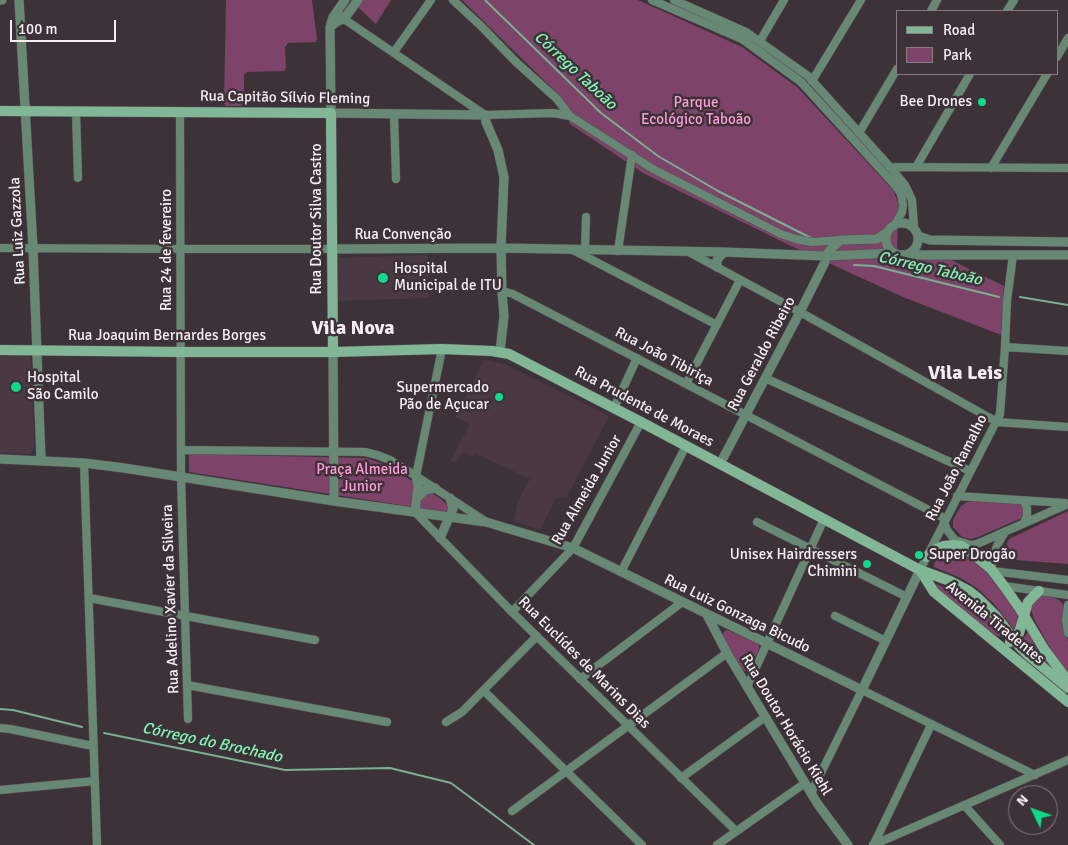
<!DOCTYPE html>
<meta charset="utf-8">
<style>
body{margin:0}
#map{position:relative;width:1068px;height:845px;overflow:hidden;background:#3d3238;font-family:Signika,sans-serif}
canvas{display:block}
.legend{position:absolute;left:896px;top:10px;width:162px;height:65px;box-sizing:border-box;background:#3d3238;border:1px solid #877d82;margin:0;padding:6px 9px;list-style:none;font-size:15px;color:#f5eef2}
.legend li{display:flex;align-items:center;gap:10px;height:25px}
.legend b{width:25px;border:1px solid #877d82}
.north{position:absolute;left:1008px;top:785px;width:50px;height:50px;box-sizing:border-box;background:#3d3238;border:1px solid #877d82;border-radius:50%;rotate:312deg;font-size:14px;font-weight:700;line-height:20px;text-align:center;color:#f5eef2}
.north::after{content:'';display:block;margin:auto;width:18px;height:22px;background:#0fd98a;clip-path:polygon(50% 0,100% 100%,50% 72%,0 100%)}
.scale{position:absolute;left:10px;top:20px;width:106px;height:22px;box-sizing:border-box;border:2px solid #f5eef2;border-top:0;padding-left:6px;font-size:15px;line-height:18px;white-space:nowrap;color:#f5eef2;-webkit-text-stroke:4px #3d3238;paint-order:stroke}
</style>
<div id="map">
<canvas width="1068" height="845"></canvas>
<ul class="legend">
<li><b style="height:6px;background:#81b697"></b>Road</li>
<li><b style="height:14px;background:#7e4369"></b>Park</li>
</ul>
<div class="north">N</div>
<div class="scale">100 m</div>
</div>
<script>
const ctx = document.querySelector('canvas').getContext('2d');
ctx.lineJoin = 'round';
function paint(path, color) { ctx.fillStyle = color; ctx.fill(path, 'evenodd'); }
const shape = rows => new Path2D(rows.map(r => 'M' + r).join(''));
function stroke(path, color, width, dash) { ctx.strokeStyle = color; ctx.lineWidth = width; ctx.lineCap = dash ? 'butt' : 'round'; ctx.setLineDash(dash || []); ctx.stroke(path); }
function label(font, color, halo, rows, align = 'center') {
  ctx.font = font + ' Signika,sans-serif'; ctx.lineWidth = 5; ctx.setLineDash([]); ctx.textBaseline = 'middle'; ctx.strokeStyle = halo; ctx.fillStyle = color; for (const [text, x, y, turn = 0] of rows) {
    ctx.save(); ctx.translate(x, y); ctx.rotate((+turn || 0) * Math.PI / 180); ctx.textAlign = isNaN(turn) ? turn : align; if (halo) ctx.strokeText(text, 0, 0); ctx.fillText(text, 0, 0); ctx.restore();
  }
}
const built = shape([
 [428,255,429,298,338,301,338,258],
 [0,356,29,356,31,357,34,445,33,450,29,454,0,453],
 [484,360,504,364,609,416,567,497,556,498,540,530,514,521,518,501,530,479,475,453,473,457,463,452,456,462,450,461,470,424,455,417]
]);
const green = shape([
 [226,0,312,0,317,39,316,42,288,43,285,47,286,68,284,71,247,72,244,75,244,103,240,106,226,106,224,104],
 [350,0,391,0,376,24],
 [462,0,638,0,742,47,797,87,893,190,898,202,897,260,951,260,1004,286,1001,335,903,297,787,244,643,173,570,124,556,92],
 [189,454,365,458,375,461,388,466,441,499,448,506,448,510,445,512,189,472],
 [971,501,1021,504,1024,509,1023,516,1022,518,978,537,972,539,966,538,961,536,955,529,953,527,953,520,961,506,967,502],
 [1068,511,1068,564,1001,559,1009,539],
 [954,549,962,551,972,557,988,574,1008,600,1017,615,1018,629,1015,631,995,605,978,589,961,578,934,567,935,562,942,554],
 [936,584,958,593,975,604,994,622,1004,637,997,636,991,632,938,590,935,586],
 [1042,596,1047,596,1055,598,1059,600,1063,604,1063,625,1068,641,1068,673,1056,659,1034,619,1031,609,1033,602,1037,598],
 [726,630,730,631,757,644,759,646,759,649,749,671,747,672,743,670,723,637,723,633],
 [1028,632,1041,656,1050,665,1049,667,1047,668,1025,644,1023,639]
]);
const stream = shape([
 [485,0,601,113,658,156,718,191,811,238],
 [854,265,874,266,999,297],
 [1020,297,1068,305],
 [0,709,13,710,82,727],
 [104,733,285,770,390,768,451,783,534,845]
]);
const minor = shape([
 [453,0,481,26,516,62,557,99,570,116],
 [652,0,742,39,801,82,894,184,900,192,902,198,903,205,902,212,896,223],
 [674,0,746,32,808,76,890,167,905,185,912,200,914,227],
 [931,11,937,0],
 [1007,11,1014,0],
 [341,16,344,19,485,115,553,113,570,116,653,169,781,234,796,239,811,242,841,240],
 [760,41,784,0],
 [394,52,431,0],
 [1057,57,1068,38],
 [812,81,861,0],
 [76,111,78,178],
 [180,112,181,477,188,719],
 [394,114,396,179],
 [859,133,897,69],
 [890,167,1068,168],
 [916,167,970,74],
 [991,168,1047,74],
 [0,248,181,249,332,249],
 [573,250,717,325],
 [585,250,586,217],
 [618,251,632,155],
 [687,251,800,312,997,422,1068,427],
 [502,291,513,294,946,519],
 [1005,347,1068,351],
 [765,378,970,471],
 [686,384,740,280],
 [614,408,637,358],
 [181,450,365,452,377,455,390,460,416,476,485,521],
 [84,463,97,845],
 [416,476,442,349],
 [957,496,1065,503],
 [415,512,512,612,736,831],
 [757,522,907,597],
 [944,522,947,530,955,540,971,545,977,544,1068,504],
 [1024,523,1027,516,1027,508,1024,501],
 [991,569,996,548,999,542,1005,532],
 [920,570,1000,414,1005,347,1007,301,1013,255],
 [992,571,1068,580],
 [621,572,686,446],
 [1004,586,1068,595],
 [89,598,315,640],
 [1068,605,1066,620,1068,633],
 [512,612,573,548,641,422],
 [835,616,886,641],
 [580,679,681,603],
 [187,685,387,722],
 [747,687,824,519],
 [484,691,642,845],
 [446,722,462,712,537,636],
 [0,728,10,729,93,746],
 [681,778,765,717],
 [0,790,95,781],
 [811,793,862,690,1035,775],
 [964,805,1000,845],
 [512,811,727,653],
 [874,844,931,725],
 [717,845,805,783],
 [873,845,1068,760]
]);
const tertiary = shape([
 [0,0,2,0],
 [19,0,33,248,41,460],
 [345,0,333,17,330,27,331,113,485,115,486,122,498,150,504,177,501,248,502,291,504,316,500,352],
 [330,27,338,21,344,19,358,0],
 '886 239a16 16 0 1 1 32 0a16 16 0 1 1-32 0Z',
 [918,236,930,240,1068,242],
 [332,249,501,248,724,252,826,256,893,253],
 [907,255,1068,255],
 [717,267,717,260,724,252],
 [333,352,334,501],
 [0,459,84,463,124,468,334,501,486,522,573,548,862,690,920,570],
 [720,464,800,312,825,262,826,256,830,250,841,240,877,239,887,232],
 [417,498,425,490,435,488],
 [415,512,418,486,416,476],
 [440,538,453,509,450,498],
 [707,615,727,653,817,803,848,845]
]);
const secondary = shape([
 [0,111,331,113,333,352],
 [0,350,182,352,333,352,442,349,492,351,509,354,641,422,920,570,950,581,969,591,978,598,996,616,1019,646,1028,655,1068,688],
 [926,557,936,549,944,546,954,545,962,546,973,554,991,569,1004,586,1020,609,1044,649,1068,681],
 [920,570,934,592,1068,702],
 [1010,642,1019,633,1028,602,1039,591]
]);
const markers = [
 [982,102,5,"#0fd98a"],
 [383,278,6,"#0fd98a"],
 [16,387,6,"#0fd98a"],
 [499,397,5,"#0fd98a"],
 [919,555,5,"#0fd98a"],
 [867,564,5,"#0fd98a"]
];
const streetNames = [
 ["Rua Capitão Sílvio Fleming",285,98,1],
 ["Rua Doutor Silva Castro",317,219,-90],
 ["Rua Luiz Gazzola",18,231,-93],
 ["Rua Convenção",403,235],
 ["Rua 24 de fevereiro",167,250,-90],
 ["Rua Joaquim Bernardes Borges",167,336],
 ["Rua Geraldo Ribeiro",762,354,-62],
 ["Rua João Tibiriça",664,357,28],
 ["Rua Prudente de Moraes",644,407,28],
 ["Rua João Ramalho",957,468,-63],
 ["Rua Almeida Junior",587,490,-60],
 ["Rua Adelino Xavier da Silveira",171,599,-92],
 ["Rua Luiz Gonzaga Bicudo",737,614,26],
 ["Avenida Tiradentes",995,623,39],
 ["Rua Euclídes de Marins Dias",584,663,45],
 ["Rua Doutor Horácio Kiehl",786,725,59]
];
const poiNames = [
 ["Bee Drones",972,102],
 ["Hospital",394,269,"left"],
 ["Municipal de ITU",394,286,"left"],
 ["Hospital",27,378,"left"],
 ["São Camilo",27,395,"left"],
 ["Supermercado",489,388],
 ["Pão de Açucar",489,405],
 ["Unisex Hairdressers",857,555],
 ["Chimini",857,572],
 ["Super Drogão",929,555,"left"]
];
const parkNames = [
 ["Parque",696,103],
 ["Ecológico Taboão",696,120],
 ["Praça Almeida",362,470],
 ["Junior",362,487]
];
const waterNames = [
 ["Córrego Taboão",575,71,43],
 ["Córrego Taboão",930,269,13],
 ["Córrego do Brochado",212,743,12]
];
const districtNames = [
 ["Vila Nova",353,329],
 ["Vila Leis",965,374]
];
paint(built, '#4a3943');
paint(green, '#7e4369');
stroke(stream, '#78b093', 2);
stroke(minor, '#5a5056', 9);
stroke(tertiary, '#5a5056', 10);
stroke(secondary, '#5a5056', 11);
stroke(minor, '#678874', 8);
stroke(tertiary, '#678874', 9);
stroke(secondary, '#81b697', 10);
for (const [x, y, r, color] of markers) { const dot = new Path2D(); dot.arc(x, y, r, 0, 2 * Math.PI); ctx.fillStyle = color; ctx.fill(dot); stroke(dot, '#3d3238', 2); }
label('15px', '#f5eef2', '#3d3238', streetNames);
label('15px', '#f5eef2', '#3d3238', poiNames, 'right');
label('15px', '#fc9bd7', '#3d3238', parkNames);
label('italic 16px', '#81f3b5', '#3d3238', waterNames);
label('bold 20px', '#f5eef2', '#3d3238', districtNames);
</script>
